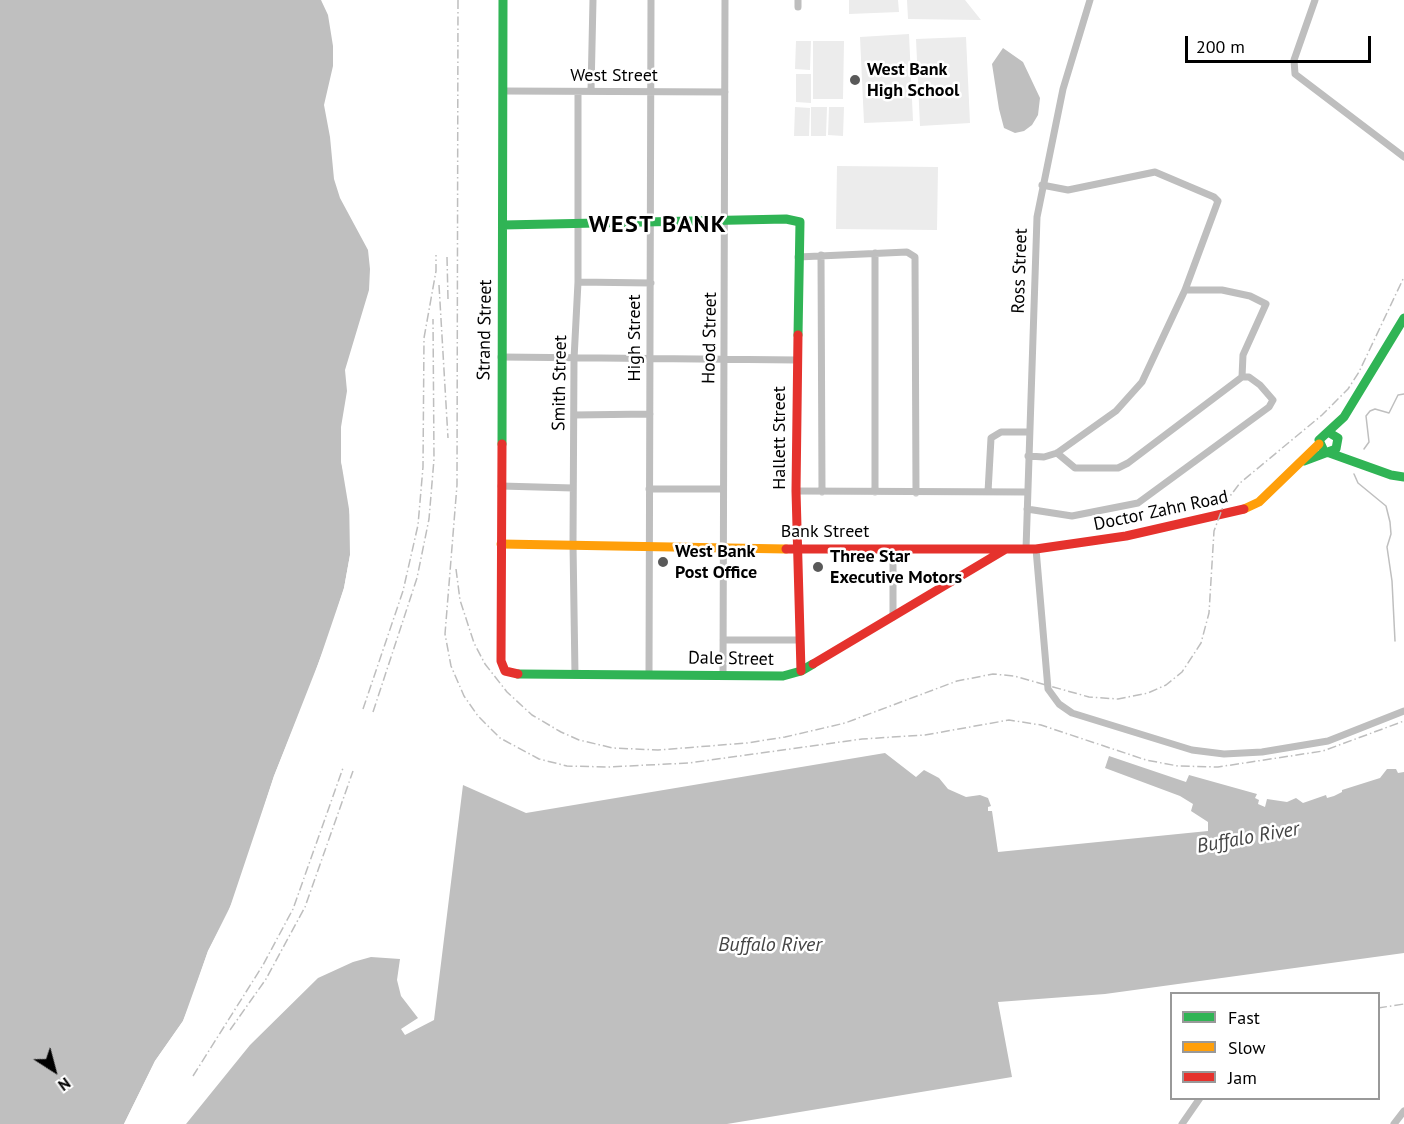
<!DOCTYPE html>
<style>
body{margin:0}
#map{position:relative;width:1404px;height:1124px;overflow:hidden;background:#fff;font-family:"PT Sans",sans-serif}
canvas{display:block}
.legend{position:absolute;left:1170px;top:992px;width:210px;height:108px;box-sizing:border-box;background:#fff;border:2px solid #999;margin:0;padding:8px 10px;list-style:none;font-size:18px;color:#000}
.legend li{display:flex;align-items:center;gap:12px;height:30px}
.legend b{width:30px;border:2px solid #999}
.north{position:absolute;left:24px;top:1040px;width:60px;height:60px;-webkit-text-stroke:4px #fff;paint-order:stroke;rotate:144deg;font-size:16px;font-weight:700;line-height:24px;text-align:center;color:#000}
.north::after{content:'';display:block;margin:auto;width:21px;height:27px;background:#000;clip-path:polygon(50% 0,100% 100%,50% 72%,0 100%)}
.scale{position:absolute;left:1185px;top:36px;width:186px;height:27px;box-sizing:border-box;border:3px solid #000;border-top:0;padding-left:8px;font-size:18px;line-height:21px;white-space:nowrap;color:#000;-webkit-text-stroke:4px #fff;paint-order:stroke}
</style>
<div id="map">
<canvas width="1404" height="1124"></canvas>
<ul class="legend">
<li><b style="height:8px;background:#30b455"></b>Fast</li>
<li><b style="height:8px;background:#ff9f0a"></b>Slow</li>
<li><b style="height:8px;background:#e5322d"></b>Jam</li>
</ul>
<div class="north">N</div>
<div class="scale">200 m</div>
</div>
<script>
const ctx = document.querySelector('canvas').getContext('2d');
ctx.lineJoin = 'round';
function paint(path, color) { ctx.fillStyle = color; ctx.fill(path, 'evenodd'); }
const shape = rows => new Path2D(rows.map(r => 'M' + r).join(''));
function stroke(path, color, width, dash) { ctx.strokeStyle = color; ctx.lineWidth = width; ctx.lineCap = dash ? 'butt' : 'round'; ctx.setLineDash(dash || []); ctx.stroke(path); }
function label(font, color, halo, rows, align = 'center') {
  ctx.font = font + ' "PT Sans",sans-serif'; ctx.lineWidth = 5; ctx.setLineDash([]); ctx.textBaseline = 'middle'; ctx.strokeStyle = halo; ctx.fillStyle = color; for (const [text, x, y, turn = 0] of rows) {
    ctx.save(); ctx.translate(x, y); ctx.rotate((+turn || 0) * Math.PI / 180); ctx.textAlign = isNaN(turn) ? turn : align; if (halo) ctx.strokeText(text, 0, 0); ctx.fillText(text, 0, 0); ctx.restore();
  }
}
const green = shape([
 [849,0,898,0,899,12,849,14],
 [907,0,965,0,981,20,908,19],
 [909,34,913,121,864,123,860,37],
 [966,37,970,123,920,126,916,39],
 [796,41,811,41,810,70,795,69],
 [813,41,844,41,843,99,813,99],
 [796,74,811,74,811,103,796,102],
 [795,107,810,108,809,136,794,136],
 [811,107,827,107,826,136,811,136],
 [829,107,844,107,843,136,828,135],
 [837,166,938,167,937,230,836,229]
]);
const water = shape([
 [0,0,321,0,328,15,333,46,333,66,324,105,330,137,334,179,340,198,368,250,370,269,369,290,345,370,347,391,341,427,341,461,351,521,350,555,344,588,312,682,274,776,228,913,208,951,183,1021,155,1061,124,1124,0,1124],
 [1003,48,1023,62,1040,98,1038,115,1032,125,1024,131,1015,133,1004,128,999,109,992,64],
 [885,753,916,777,924,770,939,778,948,789,966,797,980,795,988,798,991,806,988,807,988,811,992,811,998,852,1208,831,1208,822,1191,811,1193,804,1180,796,1105,768,1109,756,1186,782,1189,775,1257,794,1255,798,1259,800,1258,804,1265,807,1267,799,1287,802,1296,798,1303,803,1326,795,1327,798,1334,796,1342,792,1342,790,1380,778,1387,769,1396,769,1398,773,1404,772,1404,953,1105,994,998,1002,1012,1077,727,1124,186,1124,250,1045,318,978,353,962,371,957,400,959,397,980,401,996,418,1018,401,1029,405,1035,434,1020,463,785,526,813]
]);
const pier = shape([
 [344,455,354,521,353,555,347,589,332,637,277,777,238,896,211,952,185,1022,157,1062,135,1112,127,1124,124,1124,155,1061,183,1021,190,1004,208,951,236,895,274,776,329,636,344,588,350,555,349,496,341,461]
]);
const stream = shape([
 [1364,449,1369,442,1366,416,1370,411,1375,409,1389,413,1398,395,1404,394],
 [1354,474,1358,483,1386,506,1390,522,1391,534,1387,547,1392,581,1395,641]
]);
const street = shape([
 [798,0,798,7],
 [1315,0,1294,60,1295,74,1404,157],
 [503,91,725,92],
 [591,91,593,0],
 [875,253,875,492],
 [821,255,822,492],
 [798,257,907,252,915,257,916,493],
 [578,282,651,283],
 [1185,290,1222,290,1250,296,1266,304,1243,355,1242,377],
 [501,357,797,360],
 [574,415,650,414],
 [1028,456,1044,457,1057,453,1116,411,1142,382,1185,290,1218,201,1214,197,1155,172,1068,190,1042,185],
 [501,486,573,488],
 [649,489,723,489],
 [796,491,1026,492],
 [988,492,991,438,1001,432,1029,432],
 [1027,509,1072,516,1138,503,1269,407,1273,400,1260,385,1249,377,1242,377,1128,463,1118,468,1075,468,1057,453],
 [1026,549,1037,217,1063,89,1090,0],
 [1036,549,1048,689,1059,704,1072,713,1192,750,1224,754,1262,752,1328,741,1404,711],
 [893,617,893,549],
 [723,640,798,640],
 [575,675,573,544,574,359,578,282,578,92],
 [649,675,651,0],
 [723,676,725,0],
 [1182,1124,1200,1098],
 [1394,1124,1404,1111]
]);
const fast = shape([
 [503,225,786,219,800,222,798,335],
 [1404,318,1344,417,1319,440,1324,451,1391,475,1404,477],
 [502,444,503,0],
 [1304,461,1336,449,1338,438,1328,432],
 [518,674,783,676,801,671,813,664]
]);
const slow = shape([
 [1244,509,1259,502,1319,444],
 [501,544,786,549]
]);
const jam = shape([
 [798,335,796,491,801,671],
 [502,444,501,661,505,671,518,674],
 [786,549,1036,549,1126,536,1244,509],
 [813,664,1006,549]
]);
const rail = shape([
 [458,0,457,485,445,634,451,666,464,696,478,716,500,738,539,759,567,766,608,767,689,763,862,739,925,735,1009,720,1041,725,1146,760,1178,766,1218,767,1323,751,1404,721],
 [447,257,448,299],
 [439,285,448,438],
 [456,569,460,600,474,643,485,664,507,692,532,715,561,732,579,740,613,748,658,750,747,743,785,737,845,723,957,681,993,674,1014,676,1089,697,1118,699,1148,693,1166,685,1182,672,1201,643,1209,613,1214,531,1224,504,1240,483,1322,415,1348,389,1359,372,1404,277],
 [363,709,403,591,418,525,423,467,424,338,436,271,436,255],
 [373,712,417,578,429,519,434,459,433,319],
 [1378,1008,1404,1004],
 [230,1030,266,979,305,907,353,771],
 [193,1076,263,965,293,909,343,768]
]);
const markers = [
 [855,80,6,"#595959"],
 [663,562,6,"#595959"],
 [818,567,6,"#595959"]
];
const poiNames = [
 ["West Bank",867,70],
 ["High School",867,91],
 ["West Bank",675,552],
 ["Post Office",675,573],
 ["Three Star",830,557],
 ["Executive Motors",830,578]
];
const streetNames = [
 ["West Street",614,76],
 ["Ross Street",1020,271,-88],
 ["Strand Street",485,330,-89],
 ["High Street",635,338,-90],
 ["Hood Street",710,338,-89],
 ["Smith Street",560,383,-89],
 ["Hallett Street",780,438,-90],
 ["Doctor Zahn Road",1161,511,-12],
 ["Bank Street",825,532],
 ["Dale Street",731,659,1]
];
const waterNames = [
 ["Buffalo River",1248,838,-10],
 ["Buffalo River",770,945]
];
const districtNames = [
 ["WEST BANK",658,225]
];
paint(green, '#ececec');
paint(water, '#bfbfbf');
paint(pier, '#fff');
stroke(stream, '#bfbfbf', 1.5);
stroke(street, '#bebebe', 7);
stroke(fast, '#30b455', 9);
stroke(slow, '#ff9f0a', 9);
stroke(jam, '#e5322d', 9);
stroke(rail, '#bebebe', 1.5, [9, 3, 1.5, 3]);
for (const [x, y, r, color] of markers) { const dot = new Path2D(); dot.arc(x, y, r, 0, 2 * Math.PI); ctx.fillStyle = color; ctx.fill(dot); stroke(dot, '#fff', 2); }
label('bold 18px', '#000', '#fff', poiNames, 'left');
label('18px', '#000', '#fff', streetNames);
label('italic 20px', '#444', '#fff', waterNames);
ctx.letterSpacing = '1.5px';
label('bold 24px', '#000', '#fff', districtNames);
ctx.letterSpacing = '0px';
</script>
